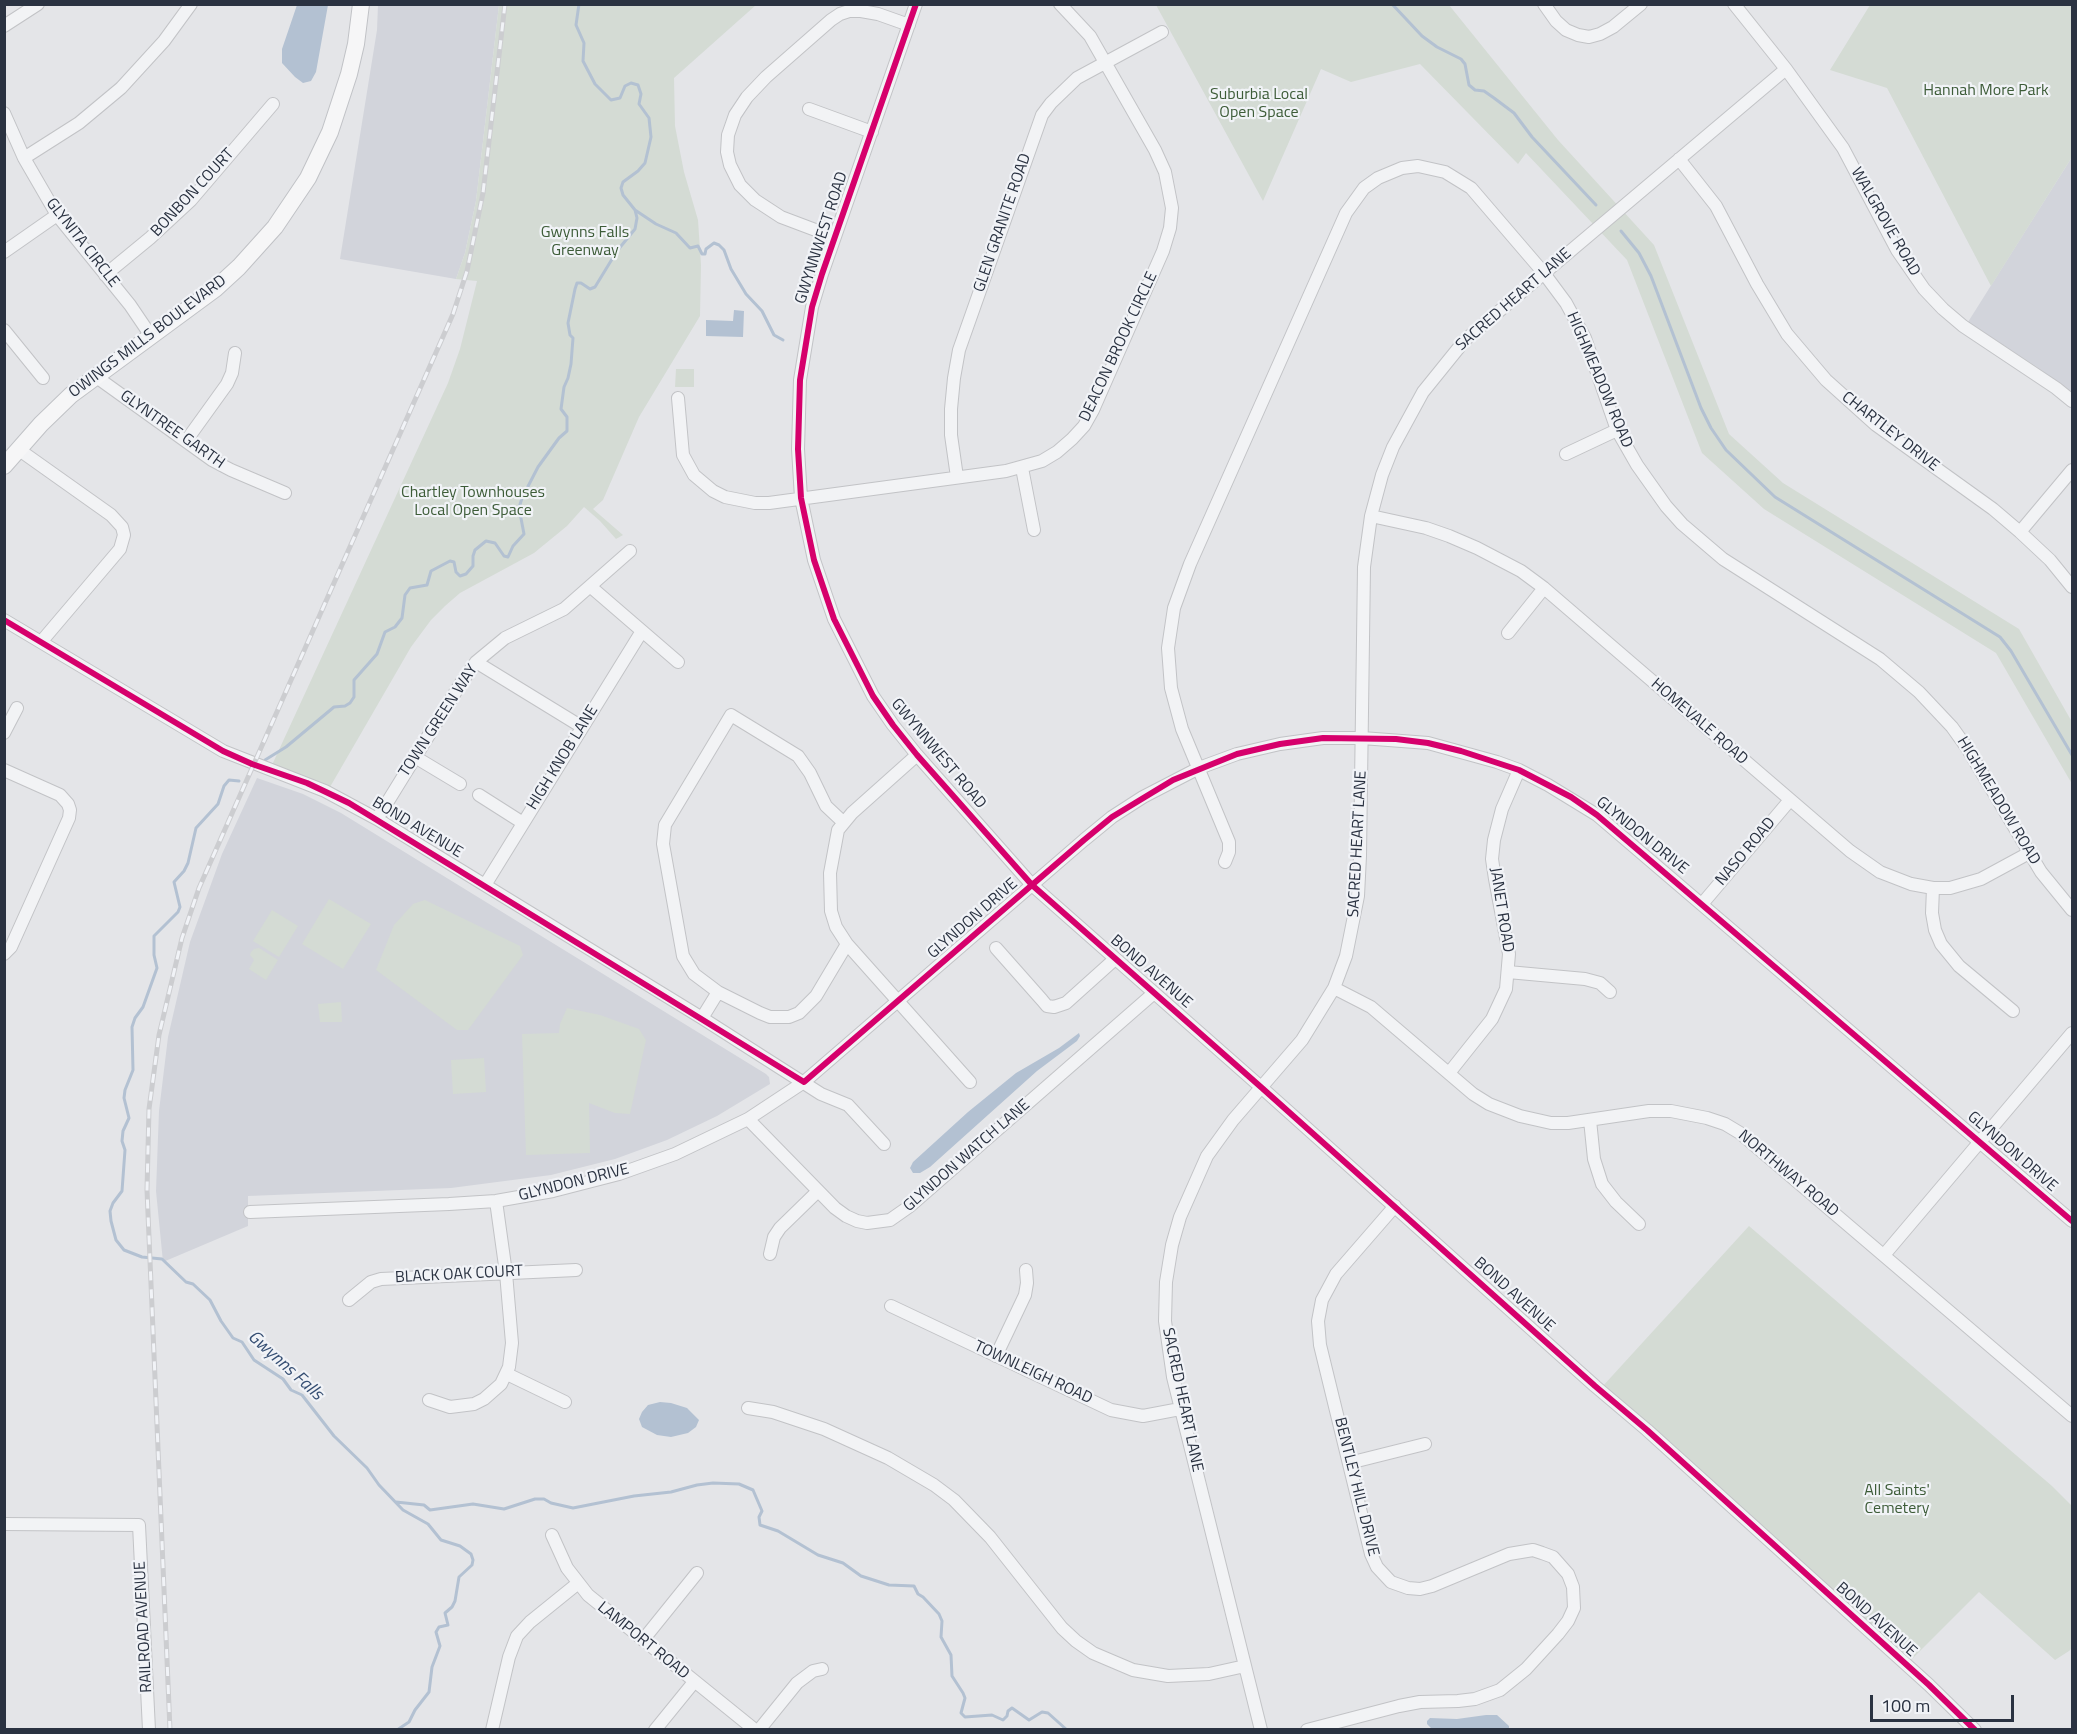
<!DOCTYPE html>
<style>
body{margin:0}
#map{position:relative;width:2077px;height:1734px;overflow:hidden;background:#e4e5e8;font-family:"Titillium Web",sans-serif}
canvas{display:block}
.frame{position:absolute;inset:0;border:6px solid #2a3241;pointer-events:none}
.scale{position:absolute;left:1870px;top:1695px;width:144px;height:27px;box-sizing:border-box;border:3px solid #2a3241;border-top:0;padding-left:8px;font-size:18px;line-height:21px;white-space:nowrap;color:#2a3241;-webkit-text-stroke:4px #f1f3f7;paint-order:stroke}
</style>
<div id="map">
<canvas width="2077" height="1734"></canvas>
<div class="frame"></div>
<div class="scale">100 m</div>
</div>
<script>
const ctx = document.querySelector('canvas').getContext('2d');
ctx.lineJoin = 'round';
function paint(path, color) { ctx.fillStyle = color; ctx.fill(path, 'evenodd'); }
const shape = rows => new Path2D(rows.map(r => 'M' + r).join(''));
function stroke(path, color, width, dash) { ctx.strokeStyle = color; ctx.lineWidth = width; ctx.lineCap = dash ? 'butt' : 'round'; ctx.setLineDash(dash || []); ctx.stroke(path); }
function label(font, color, halo, rows, align = 'center') {
  ctx.font = font + ' "Titillium Web",sans-serif'; ctx.lineWidth = 4.5; ctx.setLineDash([]); ctx.textBaseline = 'middle'; ctx.strokeStyle = halo; ctx.fillStyle = color; for (const [text, x, y, turn = 0] of rows) {
    ctx.save(); ctx.translate(x, y); ctx.rotate((+turn || 0) * Math.PI / 180); ctx.textAlign = isNaN(turn) ? turn : align; if (halo) ctx.strokeText(text, 0, 0); ctx.fillText(text, 0, 0); ctx.restore();
  }
}
const built = shape([
 [378,5,499,5,476,201,465,253,456,279,340,259,377,30],
 [2072,157,2072,393,2037,367,1968,322],
 [257,778,303,794,341,813,766,1074,769,1077,770,1084,717,1116,667,1140,615,1159,551,1175,451,1188,248,1196,248,1226,163,1262,156,1191,159,1111,168,1037,190,942,222,854]
]);
const green = shape([
 [499,5,756,5,674,78,675,126,684,172,698,220,701,265,700,316,639,417,603,500,593,509,623,535,616,539,600,521,584,507,567,526,534,553,460,593,445,606,431,620,411,647,330,787,272,765,448,383,460,349,477,281,456,279,465,253,476,201],
 [1156,5,1449,5,1558,140,1654,245,1729,434,1783,483,2019,629,2072,722,2072,784,1996,653,1764,509,1702,453,1627,260,1526,153,1518,164,1420,64,1351,82,1321,69,1263,201],
 [1870,5,2072,5,2072,157,1991,286,1887,88,1830,70],
 [676,369,694,369,694,387,675,387],
 [329,899,371,924,343,969,302,944],
 [425,900,520,946,523,955,468,1030,457,1030,376,970,394,925,413,904],
 [272,910,298,926,279,957,253,941],
 [259,948,278,960,266,980,249,969,254,960,250,955,251,952,254,949],
 [341,1002,342,1022,320,1022,318,1004],
 [567,1008,600,1015,639,1029,646,1040,630,1114,615,1113,589,1103,590,1153,526,1155,522,1034,559,1033,560,1024],
 [484,1058,486,1092,453,1094,451,1060],
 [1749,1226,2052,1486,2072,1506,2072,1648,2069,1651,2055,1660,1979,1592,1910,1661,1602,1387]
]);
const water = shape([
 [297,5,328,5,316,72,311,81,303,83,295,77,282,63,282,49],
 [734,310,744,311,743,337,706,336,706,320,733,321],
 [1079,1033,1080,1036,1077,1041,1037,1071,930,1167,920,1173,913,1173,910,1168,913,1162,968,1112,1016,1073,1059,1048],
 [660,1402,671,1403,687,1408,699,1420,696,1427,688,1433,671,1437,657,1435,642,1427,639,1419,642,1412,648,1405],
 [1486,1715,1497,1715,1509,1726,1509,1729,1432,1729,1427,1724,1427,1721,1430,1718,1457,1719]
]);
const stream = shape([
 [1392,4,1422,36,1437,47,1461,59,1465,64,1469,85,1475,90,1484,91,1494,98,1514,113,1532,137,1596,205],
 [635,210,656,224,676,233,690,248,698,246,702,254,705,254,706,249,714,243,719,245,724,250,731,269,746,294,762,311,774,335,783,340],
 [1621,231,1639,253,1651,276,1701,408,1711,428,1726,450,1775,497,2000,637,2011,651,2072,755],
 [265,760,286,747,334,707,345,706,350,703,354,697,354,680,377,654,385,632,395,627,402,618,405,595,410,588,427,585,431,571,450,561,454,562,456,572,460,576,466,574,473,566,473,556,475,550,486,541,495,543,504,556,508,557,513,546,524,534,519,508,522,498,538,467,559,438,567,431,567,417,561,409,564,387,568,378,571,364,573,338,570,335,568,323,575,289,577,283,581,283,590,289,595,287,617,251,635,229,637,218,635,210,623,195,621,188,623,182,638,171,645,163,651,137,649,118,639,104,641,94,638,85,631,83,625,86,620,98,611,100,595,84,583,61,584,43,576,25,579,4],
 [239,781,229,780,224,786,218,804,196,828,188,863,184,871,174,882,180,907,178,912,154,936,154,955,157,968,143,1007,135,1018,132,1027,133,1070,125,1090,124,1098,129,1118,123,1131,122,1141,125,1150,122,1191,113,1203,110,1211,111,1221,116,1240,124,1250,142,1257,162,1259,186,1282,193,1284,210,1300,221,1321,233,1338,242,1342,254,1360,283,1379,291,1390,302,1395,334,1436,367,1468,379,1485,403,1510,428,1524,441,1540,460,1546,471,1554,473,1560,472,1565,459,1577,455,1601,452,1607,445,1613,448,1625,439,1627,436,1632,440,1646,432,1667,429,1692,415,1710,409,1722,397,1730],
 [396,1502,424,1505,430,1510,473,1504,504,1509,535,1499,544,1499,551,1503,573,1508,634,1496,671,1492,697,1485,713,1483,739,1484,753,1490,762,1511,759,1517,760,1525,778,1531,818,1555,843,1563,861,1576,889,1585,914,1586,918,1594,923,1597,939,1614,942,1621,941,1637,951,1655,952,1676,963,1693,965,1698,961,1713,965,1717,992,1715,1003,1720,1007,1716,1008,1711,1012,1708,1029,1720,1042,1712,1048,1713,1067,1730]
]);
const minor = shape([
 [916,4,822,274,812,307,800,380,798,449,801,498,814,560,834,619,873,696,893,725,917,755,1032,885,1262,1088,1595,1386,1647,1430,1929,1685,1975,1730],
 [1544,4,1556,21,1566,30,1578,35,1589,37,1600,34,1613,27,1641,4],
 [1734,4,1786,69,1843,148,1897,250,1924,289,1943,309,1963,326,2056,388,2072,401],
 [4,26,38,4],
 [809,109,872,132],
 [4,113,24,158,57,215,130,305,151,336],
 [24,158,79,123,121,88,164,41,191,4],
 [1679,159,1716,206,1757,284,1787,334,1826,380,1876,425,1993,509,2020,532,2050,560,2072,587],
 [834,237,781,217,755,200,740,185,730,165,727,152,728,135,735,115,747,97,766,77,831,20,840,14,849,11,861,11,878,14,909,25],
 [4,252,57,215],
 [105,275,150,238,191,200,273,104],
 [4,330,43,378],
 [95,376,212,460,231,470,285,493],
 [678,398,683,455,694,475,713,491,725,497,755,503,769,503,1006,471,1042,461,1057,452,1072,439,1084,426,1093,410,1163,251,1170,228,1172,208,1165,172,1155,150,1090,36,1060,4],
 [186,441,227,384,232,373,235,353],
 [18,449,111,515,122,527,124,535,120,549,41,642],
 [1566,454,1617,430],
 [1022,468,1034,530],
 [957,477,951,435,951,409,954,378,959,350,1042,115,1051,103,1077,78,1162,32],
 [1371,516,1426,528,1449,536,1477,548,1521,571,1544,588,1850,851,1880,872,1911,884,1933,888,1950,888,1981,879,2029,853],
 [2020,532,2072,470],
 [591,587,678,662],
 [4,620,223,751,325,791,377,819,702,1018,821,1094,848,1105,884,1144],
 [1508,633,1544,588],
 [476,662,582,727],
 [4,733,17,708],
 [917,755,852,813,838,830,830,873,831,911,836,927,847,944,970,1082],
 [415,757,460,784],
 [4,770,60,795,68,804,70,810,69,818,11,947,4,954],
 [479,795,523,823],
 [377,819,461,683,476,662,505,638,564,609,630,551],
 [843,822,826,806,810,773,798,756,731,715,665,825,663,844,683,956,694,974,718,992,760,1013,770,1017,789,1017,799,1013,816,996,847,944],
 [1225,862,1229,852,1229,842,1182,729,1171,688,1168,648,1174,608,1190,564,1346,213,1364,188,1378,178,1402,168,1418,166,1445,172,1471,188,1543,272,1566,303,1585,338,1617,430,1637,465,1666,506,1682,524,1723,559,1880,659,1919,692,1952,727,1967,748,2041,872,2072,910],
 [485,885,642,631],
 [1933,888,1932,913,1935,930,1941,944,1959,966,2013,1011],
 [1702,904,1790,800],
 [996,948,1042,1000,1047,1006,1054,1007,1066,1003,1115,959],
 [1508,972,1585,979,1600,983,1610,992],
 [1334,988,1371,1007,1473,1094,1489,1104,1520,1116,1551,1123,1568,1123,1649,1111,1671,1111,1707,1118,1725,1124,1740,1133,2072,1416],
 [702,1018,718,992],
 [1449,1073,1492,1019,1506,989,1509,954,1495,879,1492,859,1494,840,1502,809,1519,770],
 [748,1119,835,1208,846,1216,857,1221,867,1223,890,1220,910,1206,1154,993],
 [1590,1120,1594,1159,1602,1184,1616,1202,1639,1224],
 [250,1212,449,1204,496,1201,553,1191,619,1174,675,1154,748,1119,804,1082,1084,840,1112,817,1143,797,1199,768,1237,754,1280,744,1323,738,1362,738,1428,743,1497,762,1519,770,1548,785,1597,815,2072,1221],
 [770,1254,774,1237,780,1228,818,1191],
 [1884,1255,2072,1033],
 [349,1300,371,1282,381,1279,576,1270],
 [891,1306,1111,1410,1143,1416,1180,1409],
 [996,1356,1025,1295,1027,1283,1026,1270],
 [507,1374,565,1402],
 [429,1400,450,1407,474,1404,484,1399,501,1384,509,1367,512,1343,506,1273,496,1201],
 [748,1408,773,1412,824,1429,888,1458,934,1485,954,1500,990,1537,1062,1628,1076,1641,1093,1653,1133,1670,1168,1676,1209,1674,1245,1666],
 [1349,1463,1425,1444],
 [4,1524,139,1525,149,1730],
 [552,1535,567,1568,588,1595,755,1730],
 [643,1640,697,1573],
 [492,1730,509,1657,517,1636,530,1622,577,1584],
 [655,1730,694,1682],
 [759,1730,797,1683,813,1671,822,1669],
 [1261,1730,1173,1377,1165,1321,1166,1282,1172,1245,1180,1217,1207,1156,1233,1120,1302,1040,1334,988,1346,956,1358,896,1360,856,1364,567,1371,516,1382,475,1393,447,1423,392,1465,340,1786,69],
 [1307,1730,1399,1706,1420,1702,1458,1701,1475,1699,1500,1690,1526,1669,1558,1634,1568,1621,1574,1608,1573,1587,1568,1574,1553,1557,1542,1553,1533,1550,1509,1554,1432,1586,1420,1589,1408,1588,1391,1582,1377,1567,1371,1554,1320,1345,1318,1321,1322,1300,1336,1274,1395,1206]
]);
const major = shape([
 [4,466,41,424,71,395,215,289,239,267,275,227,308,178,330,132,349,74,356,44,361,4]
]);
const rail = shape([
 [170,1730,147,1190,149,1109,159,1035,182,938,199,888,453,314,467,271,483,193,505,4]
]);
const cycleway = shape([
 [916,4,822,274,812,307,800,380,798,449,801,498,814,560,834,619,873,696,893,725,917,755,1032,885,1262,1088,1595,1386,1647,1430,1929,1685,1975,1730],
 [4,620,223,751,252,764,307,783,349,803,804,1082,1084,840,1112,817,1173,780,1237,754,1280,744,1323,738,1396,739,1428,743,1461,751,1519,770,1571,797,1597,815,2072,1221]
]);
const parkNames = [
 ["Hannah More Park",1986,91],
 ["Suburbia Local",1259,95],
 ["Open Space",1259,113],
 ["Gwynns Falls",585,233],
 ["Greenway",585,251],
 ["Chartley Townhouses",473,493],
 ["Local Open Space",473,511],
 ["All Saints'",1897,1491],
 ["Cemetery",1897,1509]
];
const streetNames = [
 ["BONBON COURT",193,193,-47],
 ["WALGROVE ROAD",1885,222,60],
 ["GLEN GRANITE ROAD",1003,223,-71],
 ["GWYNNWEST ROAD",822,238,-72],
 ["GLYNITA CIRCLE",82,243,52],
 ["SACRED HEART LANE",1514,300,-41],
 ["OWINGS MILLS BOULEVARD",148,337,-37],
 ["DEACON BROOK CIRCLE",1119,347,-65],
 ["HIGHMEADOW ROAD",1599,380,67],
 ["GLYNTREE GARTH",172,430,35],
 ["CHARTLEY DRIVE",1890,432,38],
 ["TOWN GREEN WAY",439,721,-57],
 ["HOMEVALE ROAD",1699,722,41],
 ["GWYNNWEST ROAD",938,754,50],
 ["HIGH KNOB LANE",563,758,-58],
 ["HIGHMEADOW ROAD",1998,801,59],
 ["BOND AVENUE",417,828,31],
 ["GLYNDON DRIVE",1642,836,39],
 ["SACRED HEART LANE",1358,844,-87],
 ["NASO ROAD",1746,852,-50],
 ["JANET ROAD",1501,910,81],
 ["GLYNDON DRIVE",973,919,-41],
 ["BOND AVENUE",1151,972,41],
 ["GLYNDON DRIVE",2012,1152,41],
 ["GLYNDON WATCH LANE",967,1156,-41],
 ["NORTHWAY ROAD",1788,1174,40],
 ["GLYNDON DRIVE",574,1183,-14],
 ["BLACK OAK COURT",459,1275,-3],
 ["BOND AVENUE",1514,1295,42],
 ["TOWNLEIGH ROAD",1033,1373,25],
 ["SACRED HEART LANE",1182,1400,78],
 ["BENTLEY HILL DRIVE",1356,1487,76],
 ["BOND AVENUE",1876,1620,42],
 ["RAILROAD AVENUE",144,1627,-93],
 ["LAMPORT ROAD",643,1641,39]
];
const waterNames = [
 ["Gwynns Falls",285,1366,42]
];
paint(built, '#d2d4db');
paint(green, '#d4dbd4');
paint(water, '#b3c1d2');
stroke(stream, '#b3c1d2', 3);
stroke(minor, '#c2c3c6', 14);
stroke(major, '#c0c2c6', 18);
stroke(minor, '#f2f3f5', 12);
stroke(major, '#f6f6f7', 16);
stroke(rail, '#cccdd0', 5);
stroke(rail, '#f1f3f7', 3, [9]);
stroke(cycleway, '#d6006c', 6);
label('16px', '#3d5c38', '#f1f3f7', parkNames);
label('16px', '#2a3241', '#f1f3f7', streetNames);
label('italic 18px', '#364f73', '#f1f3f7', waterNames);
</script>
